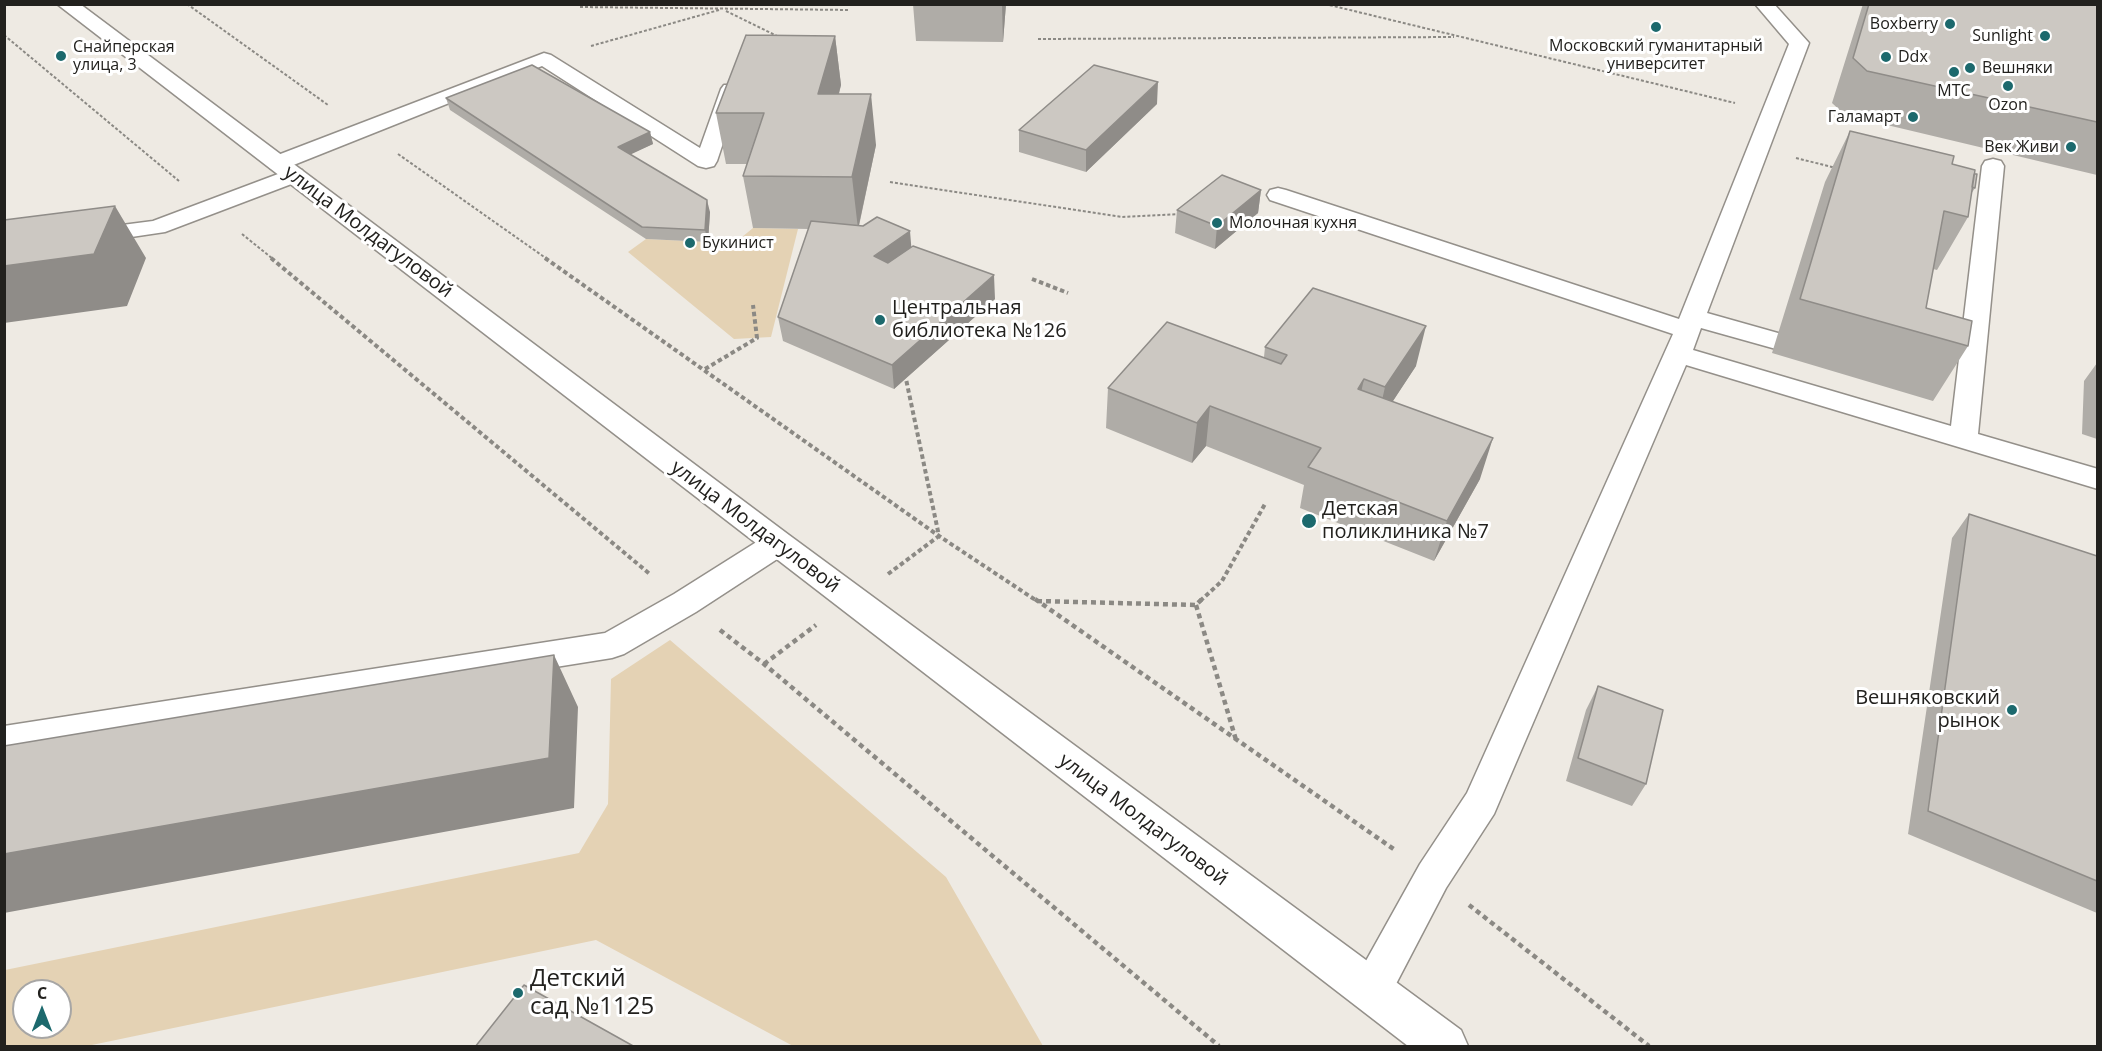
<!DOCTYPE html>
<meta charset="utf-8">
<style>
body{margin:0}
#map{position:relative;width:2102px;height:1051px;overflow:hidden;background:#eeeae3;font-family:"Open Sans",sans-serif}
canvas{display:block}
.frame{position:absolute;inset:0;border:6px solid #22211e;pointer-events:none}
.north{position:absolute;left:12px;top:979px;width:60px;height:60px;box-sizing:border-box;background:#fff;border:2px solid #a7a6a5;border-radius:50%;rotate:0deg;font-size:16px;font-weight:700;line-height:24px;text-align:center;color:#22211e}
.north::after{content:'';display:block;margin:auto;width:21px;height:27px;background:#1c696d;clip-path:polygon(50% 0,100% 100%,50% 72%,0 100%)}
</style>
<div id="map">
<canvas width="2102" height="1051"></canvas>
<div class="frame"></div>
<div class="north">С</div>
</div>
<script>
const ctx = document.querySelector('canvas').getContext('2d');
ctx.lineJoin = 'round';
function paint(path, color) { ctx.fillStyle = color; ctx.fill(path, 'evenodd'); }
const shape = rows => new Path2D(rows.map(r => 'M' + r).join(''));
function stroke(path, color, width, dash) { ctx.strokeStyle = color; ctx.lineWidth = width; ctx.lineCap = dash ? 'butt' : 'round'; ctx.setLineDash(dash || []); ctx.stroke(path); }
function label(font, color, halo, rows, align = 'center') {
  ctx.font = font + ' "Open Sans",sans-serif'; ctx.lineWidth = 6; ctx.setLineDash([]); ctx.textBaseline = 'middle'; ctx.strokeStyle = halo; ctx.fillStyle = color; for (const [text, x, y, turn = 0] of rows) {
    ctx.save(); ctx.translate(x, y); ctx.rotate((+turn || 0) * Math.PI / 180); ctx.textAlign = isNaN(turn) ? turn : align; if (halo) ctx.strokeText(text, 0, 0); ctx.fillText(text, 0, 0); ctx.restore();
  }
}
const green = shape([
 [753,228,798,229,771,337,734,339,628,252,646,239,708,242,731,246],
 [670,640,946,877,1043,1046,793,1046,596,940,87,1046,5,1046,5,970,579,853,608,804,611,679],
 [24,991,60,991,60,1027,24,1027]
]);
const pathFar2 = shape([
 [187,4,328,105],
 [1325,4,1735,103],
 [580,7,850,10],
 [726,11,779,37],
 [4,35,179,181],
 [1038,39,1454,37],
 [591,46,719,10],
 [398,154,547,259],
 [1796,158,1836,168],
 [890,182,1122,217,1181,214],
 [242,234,273,259]
]);
const pathFar1 = shape([
 [271,258,651,575],
 [545,258,939,536,1037,601],
 [1032,279,1068,293],
 [705,369,757,338,753,305],
 [888,574,939,536,906,379],
 [1200,601,1222,581,1265,504]
]);
const path = shape([
 [1035,599,1395,850],
 [1037,601,1196,605,1202,599],
 [1196,605,1236,740],
 [720,630,764,664,1219,1046],
 [764,664,816,625],
 [1469,905,1649,1046]
]);
const service = shape([
 [1755,4,1774,4,1809,43,1707,313,1785,335,1789,341,1785,347,1776,349,1701,328,1693,350,1951,426,1982,166,1985,161,1993,159,2001,161,2004,166,1978,434,2098,469,2098,489,1686,365,1494,814,1446,888,1385,1005,1371,1011,1357,1005,1351,991,1357,977,1420,864,1467,793,1673,334,1270,200,1267,195,1270,190,1278,188,1286,190,1679,319,1789,44,1755,4],
 [544,53,551,55,700,148,721,89,724,85,738,85,741,89,717,161,714,166,706,168,698,166,542,66,286,168,278,170,270,168,267,163,270,158,544,53],
 [294,168,302,170,305,175,302,180,165,232,91,243,83,241,79,236,83,231,91,229,153,221,294,168],
 [777,533,788,536,792,544,788,552,696,612,624,654,612,658,4,755,4,726,605,633,674,594,766,536,777,533]
]);
const tertiary = shape([
 [57,4,80,4,789,535,1461,1030,1468,1046,1408,1046,57,4]
]);
const wall = shape([
 [913,4,1006,4,1003,42,916,41],
 [1863,4,2097,4,2097,175,1845,115,1832,103],
 [835,36,841,85,839,94,876,145,859,226,911,247,995,299,894,389,783,341,778,317,809,229,753,228,743,176,747,164,726,164,716,113],
 [446,98,650,132,653,144,630,154,710,212,708,242,646,239,450,110],
 [1157,104,1086,172,1019,152,1019,130],
 [1850,131,1952,164,1974,174,1975,188,1971,194,1968,217,1937,270,1933,269,1926,308,1968,346,1933,401,1772,353,1825,182],
 [1261,190,1258,213,1215,249,1175,233,1177,210],
 [1265,347,1416,366,1392,402,1480,479,1434,561,1300,508,1304,485,1206,446,1192,463,1106,428,1108,388,1264,357],
 [2097,363,2097,439,2082,434,2084,381],
 [1969,514,2097,556,2097,913,1908,834,1952,538],
 [1598,686,1646,784,1632,806,1566,781,1586,710]
]);
const shadedWall = shape([
 [1002,4,1006,4,1003,42],
 [835,36,841,85,825,144,818,94],
 [1158,82,1157,104,1086,172,1086,150],
 [871,94,876,145,858,229,852,177],
 [650,132,653,144,621,159,618,147],
 [1261,190,1258,213,1215,249,1217,226],
 [707,200,710,212,708,242,705,230],
 [115,206,146,258,127,306,4,323,4,266],
 [910,231,912,255,877,280,874,256],
 [994,275,995,299,894,389,892,365],
 [1426,326,1416,366,1376,427,1385,387],
 [1364,379,1355,420,1358,389],
 [1210,406,1206,446,1192,463,1197,423],
 [1493,438,1480,479,1434,561,1447,521],
 [554,655,578,707,574,808,4,913,4,854]
]);
const building = shape([
 [1869,4,2097,4,2097,122,1867,71,1853,58,1869,4],
 [746,35,835,36,818,94,871,94,852,177,743,176,764,113,716,113,746,35],
 [532,65,650,132,618,147,707,200,705,230,642,227,446,98,532,65],
 [1094,65,1158,82,1086,150,1019,130,1094,65],
 [1850,131,1954,156,1952,164,1975,170,1968,217,1944,211,1926,308,1972,321,1968,346,1800,299,1850,131],
 [1974,174,1977,174,1975,188,1972,187,1974,174],
 [1222,175,1261,190,1217,226,1177,210,1222,175],
 [115,206,94,254,4,266,4,220,115,206],
 [877,217,910,231,874,256,888,263,913,246,994,275,892,365,778,317,811,221,863,226,877,217],
 [1313,288,1426,326,1385,387,1364,379,1358,389,1493,438,1447,521,1308,467,1321,448,1210,406,1197,423,1108,388,1167,322,1281,364,1287,355,1265,347,1313,288],
 [1969,514,2097,556,2097,881,1928,811,1969,514],
 [554,655,549,758,4,854,4,746,554,655],
 [1598,686,1663,710,1646,784,1578,758,1598,686],
 [524,985,635,1047,475,1047,524,985]
]);
const markers = [
 [1950,24,6,"#1c696d"],
 [1656,27,6,"#1c696d"],
 [2045,36,6,"#1c696d"],
 [61,56,6,"#1c696d"],
 [1886,57,6,"#1c696d"],
 [1970,68,6,"#1c696d"],
 [1954,72,6,"#1c696d"],
 [2008,86,6,"#1c696d"],
 [1913,117,6,"#1c696d"],
 [2071,147,6,"#1c696d"],
 [1217,223,6,"#1c696d"],
 [690,243,6,"#1c696d"],
 [880,320,6,"#1c696d"],
 [1309,521,8,"#1c696d"],
 [2012,710,6,"#1c696d"],
 [518,993,6,"#1c696d"]
];
const farPoinames = [
 ["Boxberry",1938,24,"right"],
 ["Sunlight",2033,36,"right"],
 ["Московский гуманитарный",1656,46,"center"],
 ["университет",1656,64,"center"],
 ["Снайперская",73,47],
 ["улица, 3",73,65],
 ["Ddx",1898,57],
 ["Вешняки",1982,68],
 ["МТС",1954,91,"center"],
 ["Ozon",2008,105,"center"],
 ["Галамарт",1901,117,"right"],
 ["Век Живи",2059,147,"right"],
 ["Молочная кухня",1229,223],
 ["Букинист",702,243]
];
const streetNames = [
 ["улица Молдагуловой",368,232,37],
 ["улица Молдагуловой",755,527,37],
 ["улица Молдагуловой",1143,820,37]
];
const poiNames = [
 ["Центральная",892,308],
 ["библиотека №126",892,331],
 ["Детская",1322,509],
 ["поликлиника №7",1322,532],
 ["Вешняковский",2000,698,"right"],
 ["рынок",2000,721,"right"]
];
const nearPoinames = [
 ["Детский",530,979],
 ["сад №1125",530,1007]
];
paint(green, '#e4d2b4');
stroke(service, '#94908a', 3);
stroke(tertiary, '#94908a', 3);
stroke(pathFar2, '#8b8984', 2, [3, 2]);
stroke(pathFar1, '#8b8984', 4, [4.5, 3]);
stroke(path, '#8b8984', 4.5, [5, 4]);
paint(service, '#fff');
paint(tertiary, '#fff');
paint(wall, '#afaca7');
paint(shadedWall, '#8f8c88');
paint(building, '#ccc8c2');
stroke(building, '#8f8c88', 1.5);
for (const [x, y, r, color] of markers) { const dot = new Path2D(); dot.arc(x, y, r, 0, 2 * Math.PI); ctx.fillStyle = color; ctx.fill(dot); stroke(dot, '#fff', 2); }
label('16px', '#22211e', '#fff', farPoinames, 'left');
label('20px', '#22211e', '#fff', streetNames);
label('20px', '#22211e', '#fff', poiNames, 'left');
label('24px', '#22211e', '#fff', nearPoinames, 'left');
</script>
